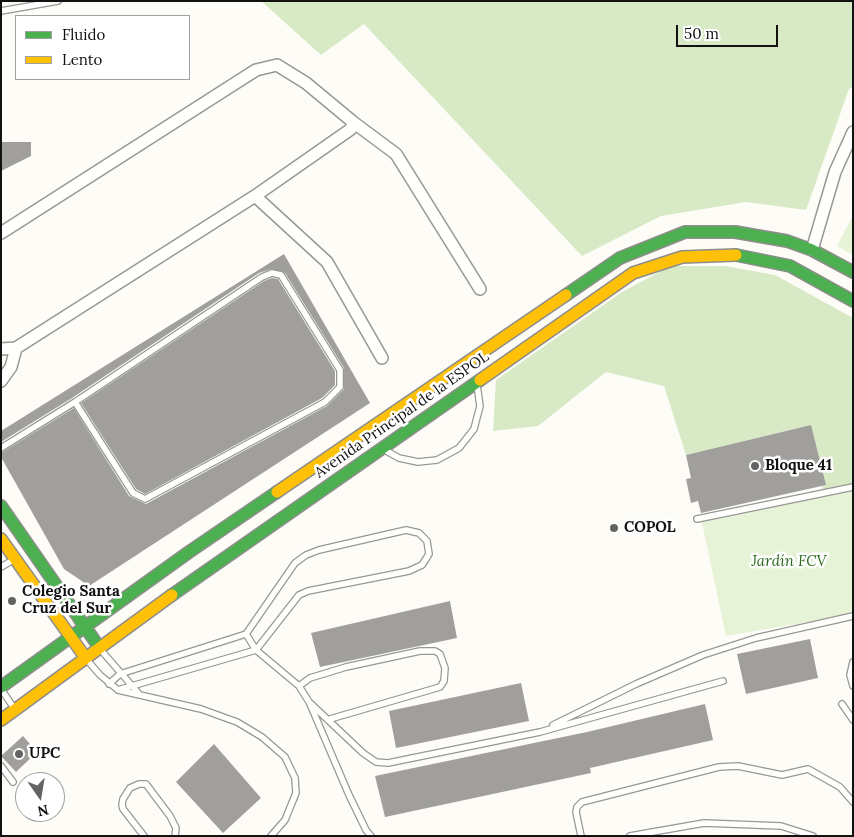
<!DOCTYPE html>
<meta charset="utf-8">
<style>
body{margin:0}
#map{position:relative;width:854px;height:837px;overflow:hidden;background:#fdfcf7;font-family:Lora,serif}
canvas{display:block}
.frame{position:absolute;inset:0;border:2px solid #111;pointer-events:none}
.legend{position:absolute;left:15px;top:15px;width:175px;height:65px;box-sizing:border-box;background:#fff;border:1px solid #a0a0a0;margin:0;padding:6px 9px;list-style:none;font-size:15px;color:#111}
.legend li{display:flex;align-items:center;gap:10px;height:25px}
.legend b{width:25px;border:1px solid #a0a0a0}
.north{position:absolute;left:15px;top:772px;width:50px;height:50px;box-sizing:border-box;background:#fff;border:1px solid #a0a0a0;border-radius:50%;rotate:167deg;font-size:14px;font-weight:700;line-height:20px;text-align:center;color:#111}
.north::after{content:'';display:block;margin:auto;width:18px;height:22px;background:#646362;clip-path:polygon(50% 0,100% 100%,50% 72%,0 100%)}
.scale{position:absolute;left:676px;top:25px;width:102px;height:22px;box-sizing:border-box;border:2px solid #111;border-top:0;padding-left:6px;font-size:15px;line-height:18px;white-space:nowrap;color:#111;-webkit-text-stroke:4px #fff;paint-order:stroke}
</style>
<div id="map">
<canvas width="854" height="837"></canvas>
<div class="frame"></div>
<ul class="legend">
<li><b style="height:6px;background:#4caf50"></b>Fluido</li>
<li><b style="height:6px;background:#ffc107"></b>Lento</li>
</ul>
<div class="north">N</div>
<div class="scale">50 m</div>
</div>
<script>
const ctx = document.querySelector('canvas').getContext('2d');
ctx.lineJoin = 'round';
function paint(path, color) { ctx.fillStyle = color; ctx.fill(path, 'evenodd'); }
const shape = rows => new Path2D(rows.map(r => 'M' + r).join(''));
function stroke(path, color, width, dash) { ctx.strokeStyle = color; ctx.lineWidth = width; ctx.lineCap = dash ? 'butt' : 'round'; ctx.setLineDash(dash || []); ctx.stroke(path); }
function label(font, color, halo, rows, align = 'center') {
  ctx.font = font + ' Lora,serif'; ctx.lineWidth = 5; ctx.setLineDash([]); ctx.textBaseline = 'middle'; ctx.strokeStyle = halo; ctx.fillStyle = color; for (const [text, x, y, turn = 0] of rows) {
    ctx.save(); ctx.translate(x, y); ctx.rotate((+turn || 0) * Math.PI / 180); ctx.textAlign = isNaN(turn) ? turn : align; if (halo) ctx.strokeText(text, 0, 0); ctx.fillText(text, 0, 0); ctx.restore();
  }
}
const green = shape([
 [853,215,853,255,837,246],
 [853,483,853,614,726,636,701,518]
]);
const forest = shape([
 [261,1,853,1,853,86,849,89,806,210,746,202,661,216,582,256,364,24,321,55],
 [671,266,725,266,775,275,853,318,853,483,823,490,811,425,686,455,664,386,606,372,538,426,493,431,496,380,622,292]
]);
const building = shape([
 [1,142,31,142,31,156,1,171],
 [284,254,370,403,89,586,64,569,1,457,1,453,74,408,129,496,146,504,327,406,344,389,344,368,285,273,271,269,259,273,72,398,1,442,1,431],
 [272,278,278,279,335,371,335,385,322,398,145,494,136,489,81,403,264,281],
 [811,425,826,485,701,513,698,501,691,503,686,479,691,478,686,455],
 [450,601,457,638,320,667,311,633],
 [810,639,818,678,746,694,737,654],
 [521,683,529,721,396,748,389,711],
 [705,704,713,740,590,768,591,773,385,817,375,776,587,732],
 [23,736,37,752,16,772,1,756],
 [214,744,261,798,223,833,176,782]
]);
const lane = shape([
 [1,11,58,1],
 [1,448,75,402,262,277,272,273,281,275,340,370,340,387,325,402,145,499,133,493,75,402],
 [383,449,399,458,418,462,437,460,459,448,474,429,480,406,477,385],
 [697,519,853,487],
 [1,567,13,560],
 [246,634,256,650,299,686,309,702,363,753,376,762,388,763,540,732,723,681],
 [100,649,140,695],
 [87,660,100,675,118,690,201,709,237,722,262,737,285,757,295,778,296,793,285,820,271,836],
 [853,662,850,675,853,686],
 [109,684,120,674,246,634,295,563,306,555,319,550,406,530,419,533,427,541,429,554,422,565,409,571,308,591,299,595,256,650,118,690],
 [299,686,310,678,346,667,420,651,435,651,440,654,445,668,444,681,440,687,330,719],
 [1,689,14,708],
 [310,704,349,795,366,830,371,836],
 [842,704,853,720],
 [553,725,636,684,703,655,756,638,853,616],
 [1,766,13,782],
 [144,836,123,809,122,805,123,799,130,788,139,784,146,784,170,816,176,828,175,836],
 [581,836,576,812,577,807,582,802,719,767,738,766,782,775,808,769,840,787,853,802],
 [630,836,704,823,781,826,813,836]
]);
const street = shape([
 [353,122,396,154,480,289],
 [255,196,327,262,382,358],
 [1,233,256,70,277,65,306,83,353,122,351,129,255,196,16,348,1,349],
 [812,250,835,172,853,132],
 [1,381,11,367,16,348]
]);
const fast = shape([
 [736,255,790,266,853,301],
 [566,295,620,258,685,232,735,232,787,241,812,250,853,272],
 [1,506,99,647],
 [172,595,480,380],
 [1,687,189,552,277,492]
]);
const slow = shape([
 [480,380,633,273,682,257,736,255],
 [277,492,566,295],
 [1,539,85,657],
 [1,720,172,595]
]);
const markers = [
 [755,466,5,"#646362"],
 [614,528,5,"#646362"],
 [12,601,5,"#646362"],
 [19,754,5,"#646362"]
];
const streetNames = [
 ["Avenida Principal de la ESPOL",402,415,-35]
];
const poiNames = [
 ["Bloque 41",765,466],
 ["COPOL",624,528],
 ["Colegio Santa",22,592],
 ["Cruz del Sur",22,609],
 ["UPC",29,754]
];
const parkNames = [
 ["Jardín FCV",789,562]
];
paint(green, '#e7f3d7');
paint(forest, '#d8eac5');
paint(building, '#a19f9c');
stroke(lane, '#979795', 8);
stroke(street, '#979795', 14);
stroke(fast, '#8e8d8b', 14);
stroke(slow, '#8e8d8b', 14);
stroke(lane, '#fffffe', 5.5);
stroke(street, '#fffffe', 11);
stroke(fast, '#4caf50', 11);
stroke(slow, '#ffc107', 11);
for (const [x, y, r, color] of markers) { const dot = new Path2D(); dot.arc(x, y, r, 0, 2 * Math.PI); ctx.fillStyle = color; ctx.fill(dot); stroke(dot, '#fff', 2); }
label('15px', '#111', '#fff', streetNames);
label('bold 15px', '#111', '#fff', poiNames, 'left');
label('italic 15px', '#2f6b1f', '#fff', parkNames);
</script>
